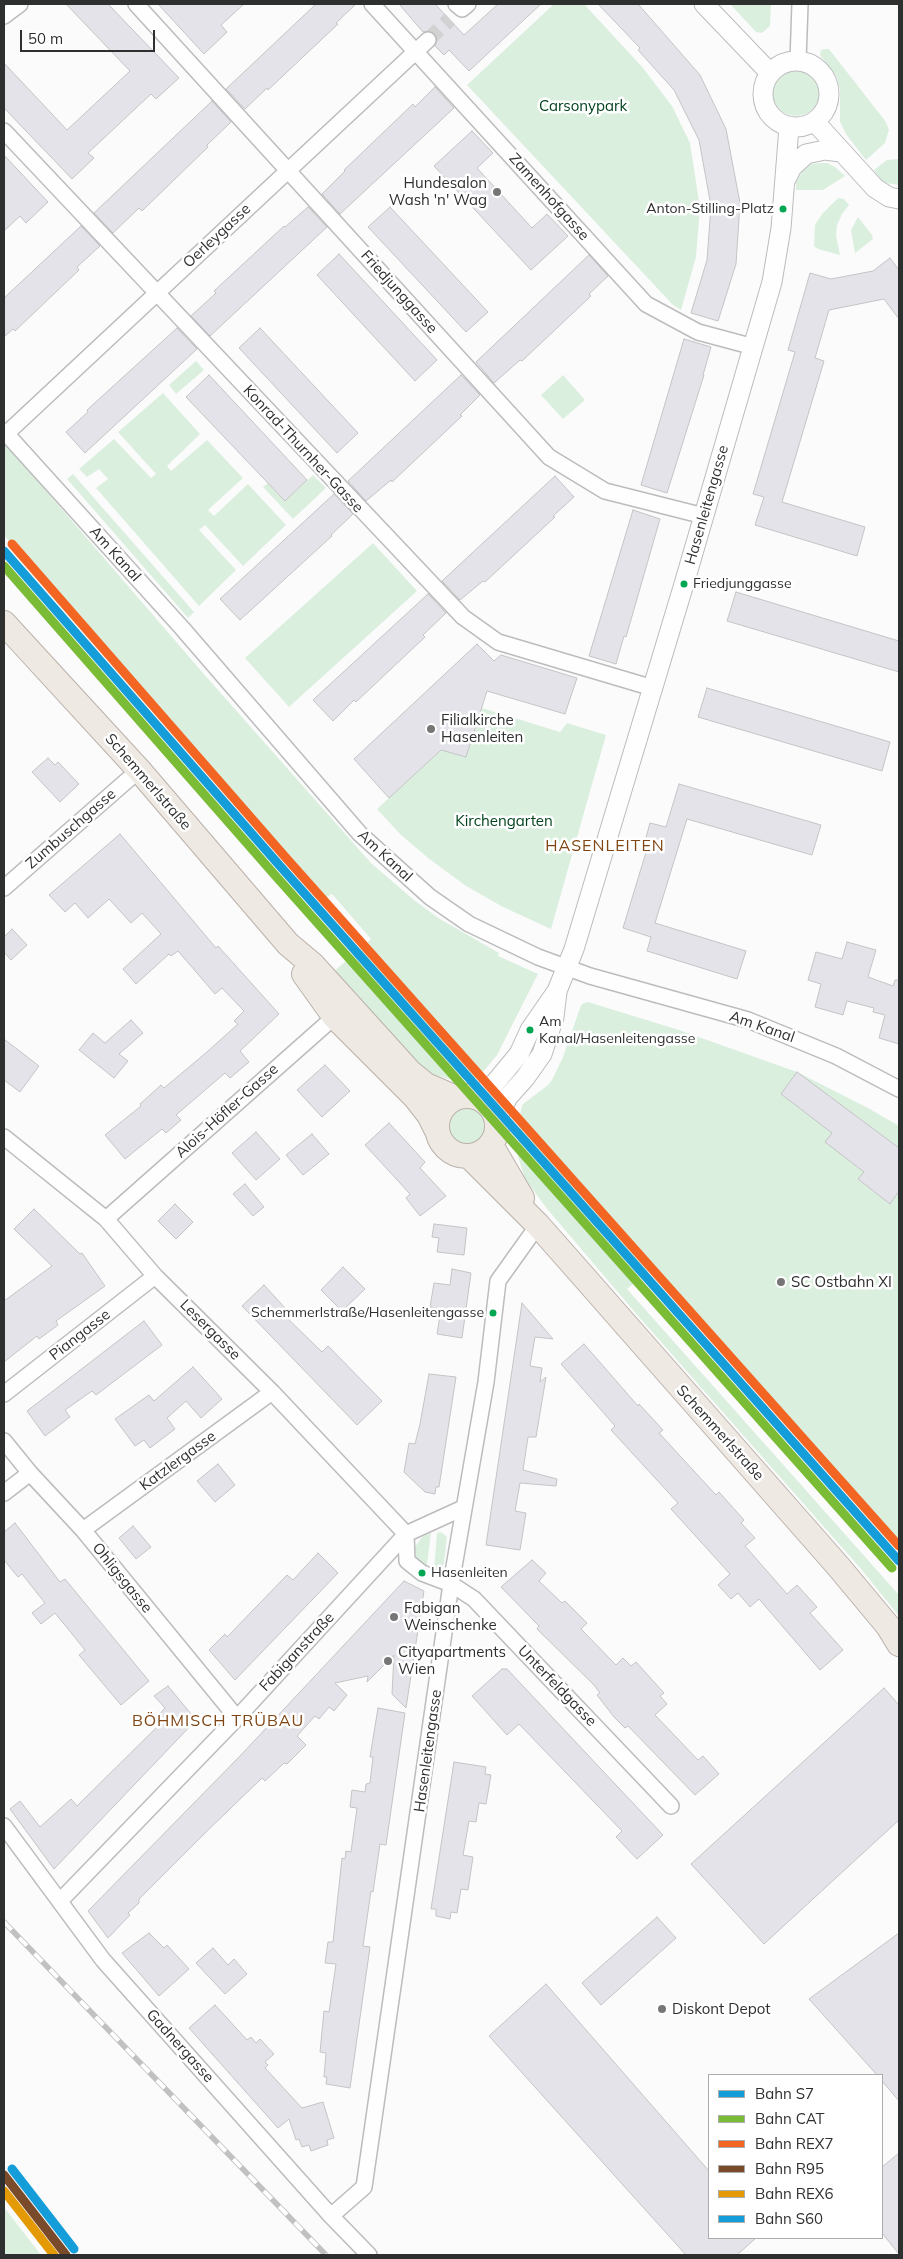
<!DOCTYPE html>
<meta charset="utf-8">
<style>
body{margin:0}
#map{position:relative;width:903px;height:2259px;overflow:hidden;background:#fbfbfc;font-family:Mulish,sans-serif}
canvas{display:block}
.frame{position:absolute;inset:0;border:5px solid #2e2f2f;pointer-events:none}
.legend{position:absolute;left:708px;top:2074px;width:175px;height:165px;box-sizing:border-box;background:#fff;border:1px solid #abacac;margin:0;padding:6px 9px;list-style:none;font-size:15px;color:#2e2f2f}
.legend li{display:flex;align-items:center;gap:10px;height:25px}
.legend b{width:25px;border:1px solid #abacac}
.scale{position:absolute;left:20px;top:30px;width:135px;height:22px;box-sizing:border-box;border:2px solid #2e2f2f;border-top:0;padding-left:6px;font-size:15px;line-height:18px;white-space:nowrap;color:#2e2f2f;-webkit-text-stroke:4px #fff;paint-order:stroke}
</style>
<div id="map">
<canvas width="903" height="2259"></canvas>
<div class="frame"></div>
<ul class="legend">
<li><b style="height:6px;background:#159dd9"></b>Bahn S7</li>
<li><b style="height:6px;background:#7bbc36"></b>Bahn CAT</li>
<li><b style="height:6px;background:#f26522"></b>Bahn REX7</li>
<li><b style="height:6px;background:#7a4b2a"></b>Bahn R95</li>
<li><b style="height:6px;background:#e39a05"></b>Bahn REX6</li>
<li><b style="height:6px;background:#159dd9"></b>Bahn S60</li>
</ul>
<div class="scale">50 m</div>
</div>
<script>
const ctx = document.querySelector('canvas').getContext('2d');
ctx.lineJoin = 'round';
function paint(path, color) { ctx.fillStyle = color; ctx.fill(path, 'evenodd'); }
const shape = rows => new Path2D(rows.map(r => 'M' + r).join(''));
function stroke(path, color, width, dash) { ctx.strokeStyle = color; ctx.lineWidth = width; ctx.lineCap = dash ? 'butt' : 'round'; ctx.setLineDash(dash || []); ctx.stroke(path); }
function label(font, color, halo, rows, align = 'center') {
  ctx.font = font + ' Mulish,sans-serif'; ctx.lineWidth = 5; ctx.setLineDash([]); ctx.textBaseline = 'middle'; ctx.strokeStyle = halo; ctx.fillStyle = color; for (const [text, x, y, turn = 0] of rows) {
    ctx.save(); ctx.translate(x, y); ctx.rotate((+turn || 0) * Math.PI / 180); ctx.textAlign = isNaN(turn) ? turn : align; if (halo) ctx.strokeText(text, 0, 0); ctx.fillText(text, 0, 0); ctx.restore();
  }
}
const green = shape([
 [554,4,584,4,643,68,672,106,690,143,700,208,696,257,681,310,673,305,467,85],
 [730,4,771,4,770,26,762,33,756,32],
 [825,49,829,49,886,122,889,130,885,143,866,160,846,134,840,122,840,90,837,77,820,55,821,50],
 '773 93a23 23 0 1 1 46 0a23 23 0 1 1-46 0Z',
 [899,159,899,185,886,183,880,179,874,170,887,160],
 [821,163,828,163,835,167,845,176,823,190,796,190,796,183,803,170,811,164],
 [838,198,844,199,849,205,842,214,837,225,836,235,840,255,818,249,814,246,815,225,822,214],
 [858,217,872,235,873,239,855,253,851,230],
 [196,361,204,370,176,394,169,385],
 [563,375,585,400,563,419,541,395],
 [163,393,200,434,167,466,171,471,207,440,243,478,208,510,214,516,248,484,286,525,243,566,205,525,199,530,236,570,199,606,96,488,108,479,99,469,87,477,79,469,114,439,151,478,156,474,118,432],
 [4,442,203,673,371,863,414,900,440,919,499,953,498,956,538,974,497,1055,478,1078,448,1079,439,1076,427,1077,331,974,371,939,332,894,324,899,95,642,4,535],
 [73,474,194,612,188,618,67,479],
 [313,475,326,488,293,519,263,487,268,483,285,501],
 [373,543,417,591,289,707,245,658],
 [482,708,560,732,567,723,606,735,551,929,503,907,466,886,428,858,400,834,377,809,441,750,466,757],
 [588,1002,679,1030,797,1072,868,1108,899,1126,899,1548,652,1268,627,1289,899,1595,899,1616,861,1569,639,1317,548,1210,525,1179,517,1153,521,1109,523,1104,548,1085,552,1080,563,1057,580,1008,582,1004],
 '447 1125a20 20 0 1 1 40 0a20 20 0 1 1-40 0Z',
 [441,1532,447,1537,444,1563,443,1567,434,1569,437,1533],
 [431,1533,427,1565,424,1565,417,1560,414,1548,423,1536],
 [4,2207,41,2255,6,2255,4,2252]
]);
const building = shape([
 [66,4,108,4,179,78,156,99,151,94,88,153,94,158,72,179,4,108,4,63,67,130,130,71,66,4],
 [158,4,244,4,221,25,227,32,204,54,158,4],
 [316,4,356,4,336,23,338,24,268,90,267,88,245,109,226,89,316,4],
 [399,4,435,4,464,35,498,4,541,4,469,71,449,50,444,55,435,46,437,38,435,34,430,31,423,32,399,4],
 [598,4,638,4,700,75,726,129,740,203,736,264,718,321,691,313,707,260,711,206,699,140,674,90,638,50,640,48,598,4],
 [435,87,454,108,340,214,322,194,345,171,344,170,413,104,415,107,435,87],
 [212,101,231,122,207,145,208,147,142,211,139,208,113,233,94,213,212,101],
 [472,131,493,153,477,168,532,228,547,214,568,236,531,270,434,166,472,131],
 [4,155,48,202,26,223,20,216,4,231,4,155],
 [308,207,327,227,210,336,191,316,216,293,214,291,284,226,285,227,308,207],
 [390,207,488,312,466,332,368,227,390,207],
 [81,226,100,246,77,267,79,270,15,331,13,329,4,337,4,298,81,226],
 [339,254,437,360,415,381,317,275,339,254],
 [589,255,608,276,589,294,591,296,522,361,520,360,494,383,476,362,589,255],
 [890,258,899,270,899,319,884,299,829,310,815,358,824,361,782,502,865,527,857,556,755,525,764,497,753,494,795,352,788,350,810,273,831,279,873,271,890,258],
 [177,328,197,349,85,453,66,432,88,412,87,410,177,328],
 [260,328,358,433,337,453,239,348,260,328],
 [684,339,711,347,703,375,704,375,667,493,641,485,684,339],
 [209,375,307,480,285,501,186,397,209,375],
 [461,375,480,395,460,415,462,416,392,482,391,480,366,501,348,481,461,375],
 [555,476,574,497,553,516,555,517,485,582,483,581,460,600,442,581,555,476],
 [334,494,353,514,331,535,332,536,240,620,220,599,334,494],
 [633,510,660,519,626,637,624,636,616,664,589,656,633,510],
 [736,592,899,641,899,672,727,621,736,592],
 [428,594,446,613,423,635,425,637,356,702,354,700,333,721,313,700,428,594],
 [477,644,494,661,501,655,577,678,565,714,487,691,466,757,441,750,389,798,354,759,477,644],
 [707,688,890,742,882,771,698,717,707,688],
 [48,758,55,765,58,762,79,784,60,802,32,772,48,758],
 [679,784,821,825,812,855,687,819,655,923,746,951,737,979,647,951,651,937,623,928,647,849,643,848,650,823,666,827,679,784],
 [120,834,216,948,218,946,279,1014,240,1051,249,1062,230,1078,225,1073,176,1115,181,1120,166,1133,162,1129,125,1159,105,1135,141,1106,140,1104,161,1085,164,1088,207,1052,238,1024,234,1021,244,1011,222,988,215,994,178,951,171,956,169,954,136,984,123,969,161,934,142,913,131,923,109,899,88,918,75,903,65,912,49,895,120,834],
 [12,929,27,945,11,960,4,952,4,937,12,929],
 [847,942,876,950,868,977,893,986,895,980,899,980,899,1044,879,1038,885,1015,873,1012,874,1008,847,1001,843,1015,815,1007,821,984,808,980,816,952,842,959,847,942],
 [131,1020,143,1033,119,1054,128,1061,114,1078,79,1050,93,1033,105,1043,131,1020],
 [4,1039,39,1066,20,1092,4,1080,4,1039],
 [325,1065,350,1091,322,1117,297,1090,325,1065],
 [797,1072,899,1148,899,1191,890,1204,858,1179,864,1172,825,1142,832,1133,781,1094,797,1072],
 [389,1123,425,1162,420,1168,446,1196,420,1216,406,1198,410,1194,365,1145,389,1123],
 [256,1132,280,1159,256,1180,232,1153,256,1132],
 [312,1134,329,1154,303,1175,286,1155,312,1134],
 [245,1184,264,1207,253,1216,233,1194,245,1184],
 [175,1204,193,1222,176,1239,158,1221,175,1204],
 [34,1209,80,1254,82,1253,105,1286,56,1321,58,1325,39,1339,37,1336,4,1362,4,1301,52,1266,14,1229,34,1209],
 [434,1224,467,1228,464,1255,437,1252,439,1238,432,1237,434,1224],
 [343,1267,365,1289,342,1311,321,1290,343,1267],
 [452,1269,471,1273,462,1338,437,1334,441,1309,430,1307,434,1283,450,1285,452,1269],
 [264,1285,286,1309,282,1313,322,1352,328,1346,382,1401,357,1425,242,1306,264,1285],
 [522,1303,553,1339,535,1337,530,1366,542,1368,540,1382,546,1377,536,1437,528,1437,523,1470,557,1479,556,1486,520,1483,515,1511,526,1513,520,1550,486,1545,522,1303],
 [144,1321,162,1345,96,1395,92,1391,65,1410,70,1417,45,1436,27,1411,144,1321],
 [584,1344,638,1406,639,1404,663,1430,659,1433,716,1495,719,1492,744,1520,741,1523,755,1538,745,1546,787,1594,797,1585,817,1607,810,1613,843,1650,820,1670,759,1599,750,1607,738,1593,731,1599,718,1585,730,1574,671,1509,678,1503,611,1430,615,1426,561,1364,584,1344],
 [193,1367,222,1399,201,1418,186,1401,167,1418,175,1429,150,1448,144,1440,135,1446,115,1419,149,1395,154,1401,193,1367],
 [429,1374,456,1377,439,1487,436,1487,435,1494,425,1492,404,1472,409,1443,415,1444,420,1424,429,1374],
 [218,1464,235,1485,215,1502,197,1481,218,1464],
 [15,1523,60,1582,65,1579,149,1681,121,1705,79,1655,85,1650,55,1613,41,1624,32,1613,45,1603,22,1574,18,1577,4,1560,4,1532,15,1523],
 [133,1526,151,1547,136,1559,119,1538,133,1526],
 [318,1553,338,1573,235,1680,209,1650,225,1634,227,1637,287,1575,293,1580,318,1553],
 [532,1560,546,1573,539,1581,562,1603,565,1601,587,1623,581,1629,616,1665,623,1658,631,1666,636,1662,664,1693,660,1696,667,1704,655,1715,698,1760,703,1756,719,1774,695,1795,628,1726,625,1728,614,1717,597,1695,600,1693,594,1685,537,1629,539,1626,501,1587,532,1560],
 [404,1581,424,1591,406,1708,392,1694,394,1655,367,1682,368,1676,335,1683,347,1695,334,1711,329,1707,319,1719,315,1716,297,1736,306,1745,287,1764,284,1763,265,1781,262,1778,203,1835,139,1899,139,1903,128,1913,130,1915,108,1938,88,1911,240,1756,404,1581],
 [502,1669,507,1669,663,1835,637,1859,616,1837,622,1831,519,1724,507,1735,472,1696,502,1669],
 [168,1686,196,1720,54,1869,10,1809,20,1801,40,1827,71,1799,77,1806,162,1722,156,1718,165,1708,154,1696,168,1686],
 [884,1688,899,1705,899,1820,764,1944,691,1864,884,1688],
 [378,1708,405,1713,386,1845,380,1844,373,1892,371,1891,363,1946,370,1947,350,2088,326,2084,327,2077,324,2077,326,2053,320,2052,324,2011,329,2012,336,1964,325,1963,328,1942,333,1942,342,1858,345,1859,346,1851,351,1852,357,1808,350,1807,352,1790,365,1792,366,1784,370,1783,373,1757,370,1757,378,1708],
 [454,1762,486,1767,485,1774,491,1775,486,1804,479,1803,476,1822,469,1821,463,1855,473,1857,468,1890,461,1889,457,1913,451,1912,450,1919,436,1916,436,1909,431,1909,454,1762],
 [657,1917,676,1938,601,2005,582,1983,657,1917],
 [149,1933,164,1948,167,1945,189,1969,159,1996,122,1953,149,1933],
 [899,1933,899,2101,882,2081,882,2075,877,2075,809,1999,899,1933],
 [213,1948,228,1965,234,1959,247,1974,225,1994,196,1963,213,1948],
 [546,1984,709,2171,709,2238,756,2238,737,2255,686,2255,489,2036,546,1984],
 [215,2005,247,2040,251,2037,256,2043,260,2039,274,2054,265,2062,268,2065,265,2068,302,2108,323,2102,334,2138,327,2140,328,2145,311,2151,309,2145,302,2147,299,2139,296,2140,289,2119,278,2128,189,2028,215,2005],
 [899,2153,899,2254,882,2233,882,2167,899,2153]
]);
const minorTunnel = shape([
 [428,40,450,19]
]);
const minor = shape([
 [136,4,549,457,605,491,704,516],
 [372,4,646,304,698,332,754,347],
 [456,4,462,9,468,4],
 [4,16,20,4],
 [798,61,800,4],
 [4,131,463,617,498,642,653,688],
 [4,431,182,628,360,834,430,897,469,924,538,957,590,976,748,1020,836,1056,899,1089],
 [6,434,428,40],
 [4,888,139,770],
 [4,1137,106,1219,155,1276,272,1392,406,1534],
 [106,1219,341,1011],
 [4,1394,155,1276],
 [4,1441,30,1473,83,1530,237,1718],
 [4,1493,30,1473],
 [83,1530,272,1392],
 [406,1534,407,1561,422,1573,451,1584,474,1599,671,1806],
 [4,1826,103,1960,331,2216,369,2255],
 [60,1901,237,1718,406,1534,463,1508],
 [331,2216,364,2187,451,1584,486,1382,498,1281,538,1225]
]);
const tertiary = shape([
 [704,4,770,73],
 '763 94a33 33 0 1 1 66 0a33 33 0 1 1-66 0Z',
 [815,122,875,188,889,197,899,199],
 [786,179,792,167,806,154,825,150,841,152],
 [476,1097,495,1083,519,1054,530,1030,557,991,574,949,684,584,772,282,781,228,789,127],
 [497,1119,508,1097,525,1078,542,1054,554,1017,557,992]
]);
const primary = shape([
 [4,623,139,770,288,944,313,965,410,1072,426,1085,456,1098],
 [304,974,334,1016,415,1097,429,1115,437,1131],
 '437 1126a30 30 0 1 1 60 0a30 30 0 1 1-60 0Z',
 [491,1145,522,1198],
 [469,1156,538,1225,576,1268,838,1566,888,1626,899,1644]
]);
const rail = shape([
 [4,1922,326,2255]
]);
const rail1 = shape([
 [4,551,280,866,899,1561]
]);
const rail2 = shape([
 [4,566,273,873,892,1568]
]);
const rail3 = shape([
 [12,544,287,859,899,1546]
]);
const rail4 = shape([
 [4,2175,66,2255]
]);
const rail5 = shape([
 [4,2191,54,2255]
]);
const rail6 = shape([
 [12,2169,74,2249]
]);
const markers = [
 [497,192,5,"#767677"],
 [783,209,4.5,"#00a651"],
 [684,584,4.5,"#00a651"],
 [431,729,5,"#767677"],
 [530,1030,4.5,"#00a651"],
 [781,1282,5,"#767677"],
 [493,1313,4.5,"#00a651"],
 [422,1573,4.5,"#00a651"],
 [394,1617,5,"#767677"],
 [388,1661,5,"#767677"],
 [662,2009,5,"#767677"]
];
const busNames = [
 ["Anton-Stilling-Platz",774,209,"right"],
 ["Friedjunggasse",693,584],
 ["Am",539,1022],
 ["Kanal/Hasenleitengasse",539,1039],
 ["Schemmerlstraße/Hasenleitengasse",484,1313,"right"],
 ["Hasenleiten",431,1573]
];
const parkNames = [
 ["Carsonypark",583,106],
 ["Kirchengarten",504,821]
];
const poiNames = [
 ["Hundesalon",487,183,"right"],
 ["Wash 'n' Wag",487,200,"right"],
 ["Filialkirche",441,720],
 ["Hasenleiten",441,737],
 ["SC Ostbahn XI",791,1282],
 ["Fabigan",404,1608],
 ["Weinschenke",404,1625],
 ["Cityapartments",398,1652],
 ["Wien",398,1669],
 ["Diskont Depot",672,2009]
];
const streetNames = [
 ["Zamenhofgasse",549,197,48],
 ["Oerleygasse",217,236,-43],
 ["Friedjunggasse",399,292,48],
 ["Konrad-Thurnher-Gasse",303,449,47],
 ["Hasenleitengasse",707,505,-74],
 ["Am Kanal",115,554,48],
 ["Schemmerlstraße",148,782,49],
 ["Zumbuschgasse",71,829,-41],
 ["Am Kanal",385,856,43],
 ["Am Kanal",762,1027,19],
 ["Alois-Höfler-Gasse",227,1111,-42],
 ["Lesergasse",210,1330,45],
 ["Piangasse",80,1335,-38],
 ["Schemmerlstraße",720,1433,48],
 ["Katzlergasse",178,1461,-36],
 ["Ohligsgasse",122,1578,51],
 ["Fabiganstraße",297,1652,-47],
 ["Unterfeldgasse",557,1686,46],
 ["Hasenleitengasse",428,1751,-82],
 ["Gadnergasse",180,2046,48]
];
const neighbourhoodNames = [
 ["HASENLEITEN",605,846],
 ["BÖHMISCH TRÜBAU",218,1721]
];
paint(green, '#dbefdf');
paint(building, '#e5e3ea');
stroke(building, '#c4c4c4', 1);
stroke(minorTunnel, '#d2d2d3', 15, [15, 8]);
stroke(minor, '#bcbcbd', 18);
stroke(tertiary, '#bcbcbd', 21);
stroke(primary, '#bab1a9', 26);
stroke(minor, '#fefeff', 15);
stroke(tertiary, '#fefeff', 19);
stroke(primary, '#efe9e4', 24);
stroke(rail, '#c1c1c1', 5.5);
stroke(rail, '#fff', 4, [11]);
stroke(rail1, '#159dd9', 9);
stroke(rail2, '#7bbc36', 9);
stroke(rail3, '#f26522', 9);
stroke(rail4, '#7a4b2a', 9);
stroke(rail5, '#e39a05', 9);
stroke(rail6, '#159dd9', 9);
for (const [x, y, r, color] of markers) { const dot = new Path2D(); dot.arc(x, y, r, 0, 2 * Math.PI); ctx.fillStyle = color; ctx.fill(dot); stroke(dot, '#fff', 2); }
label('14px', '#2e2f2f', '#fff', busNames, 'left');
label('15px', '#01431c', '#fff', parkNames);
label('15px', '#2e2f2f', '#fff', poiNames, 'left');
label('15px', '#2e2f2f', '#fff', streetNames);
ctx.letterSpacing = '1px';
label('16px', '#7f4513', '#fff', neighbourhoodNames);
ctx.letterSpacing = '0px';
</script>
